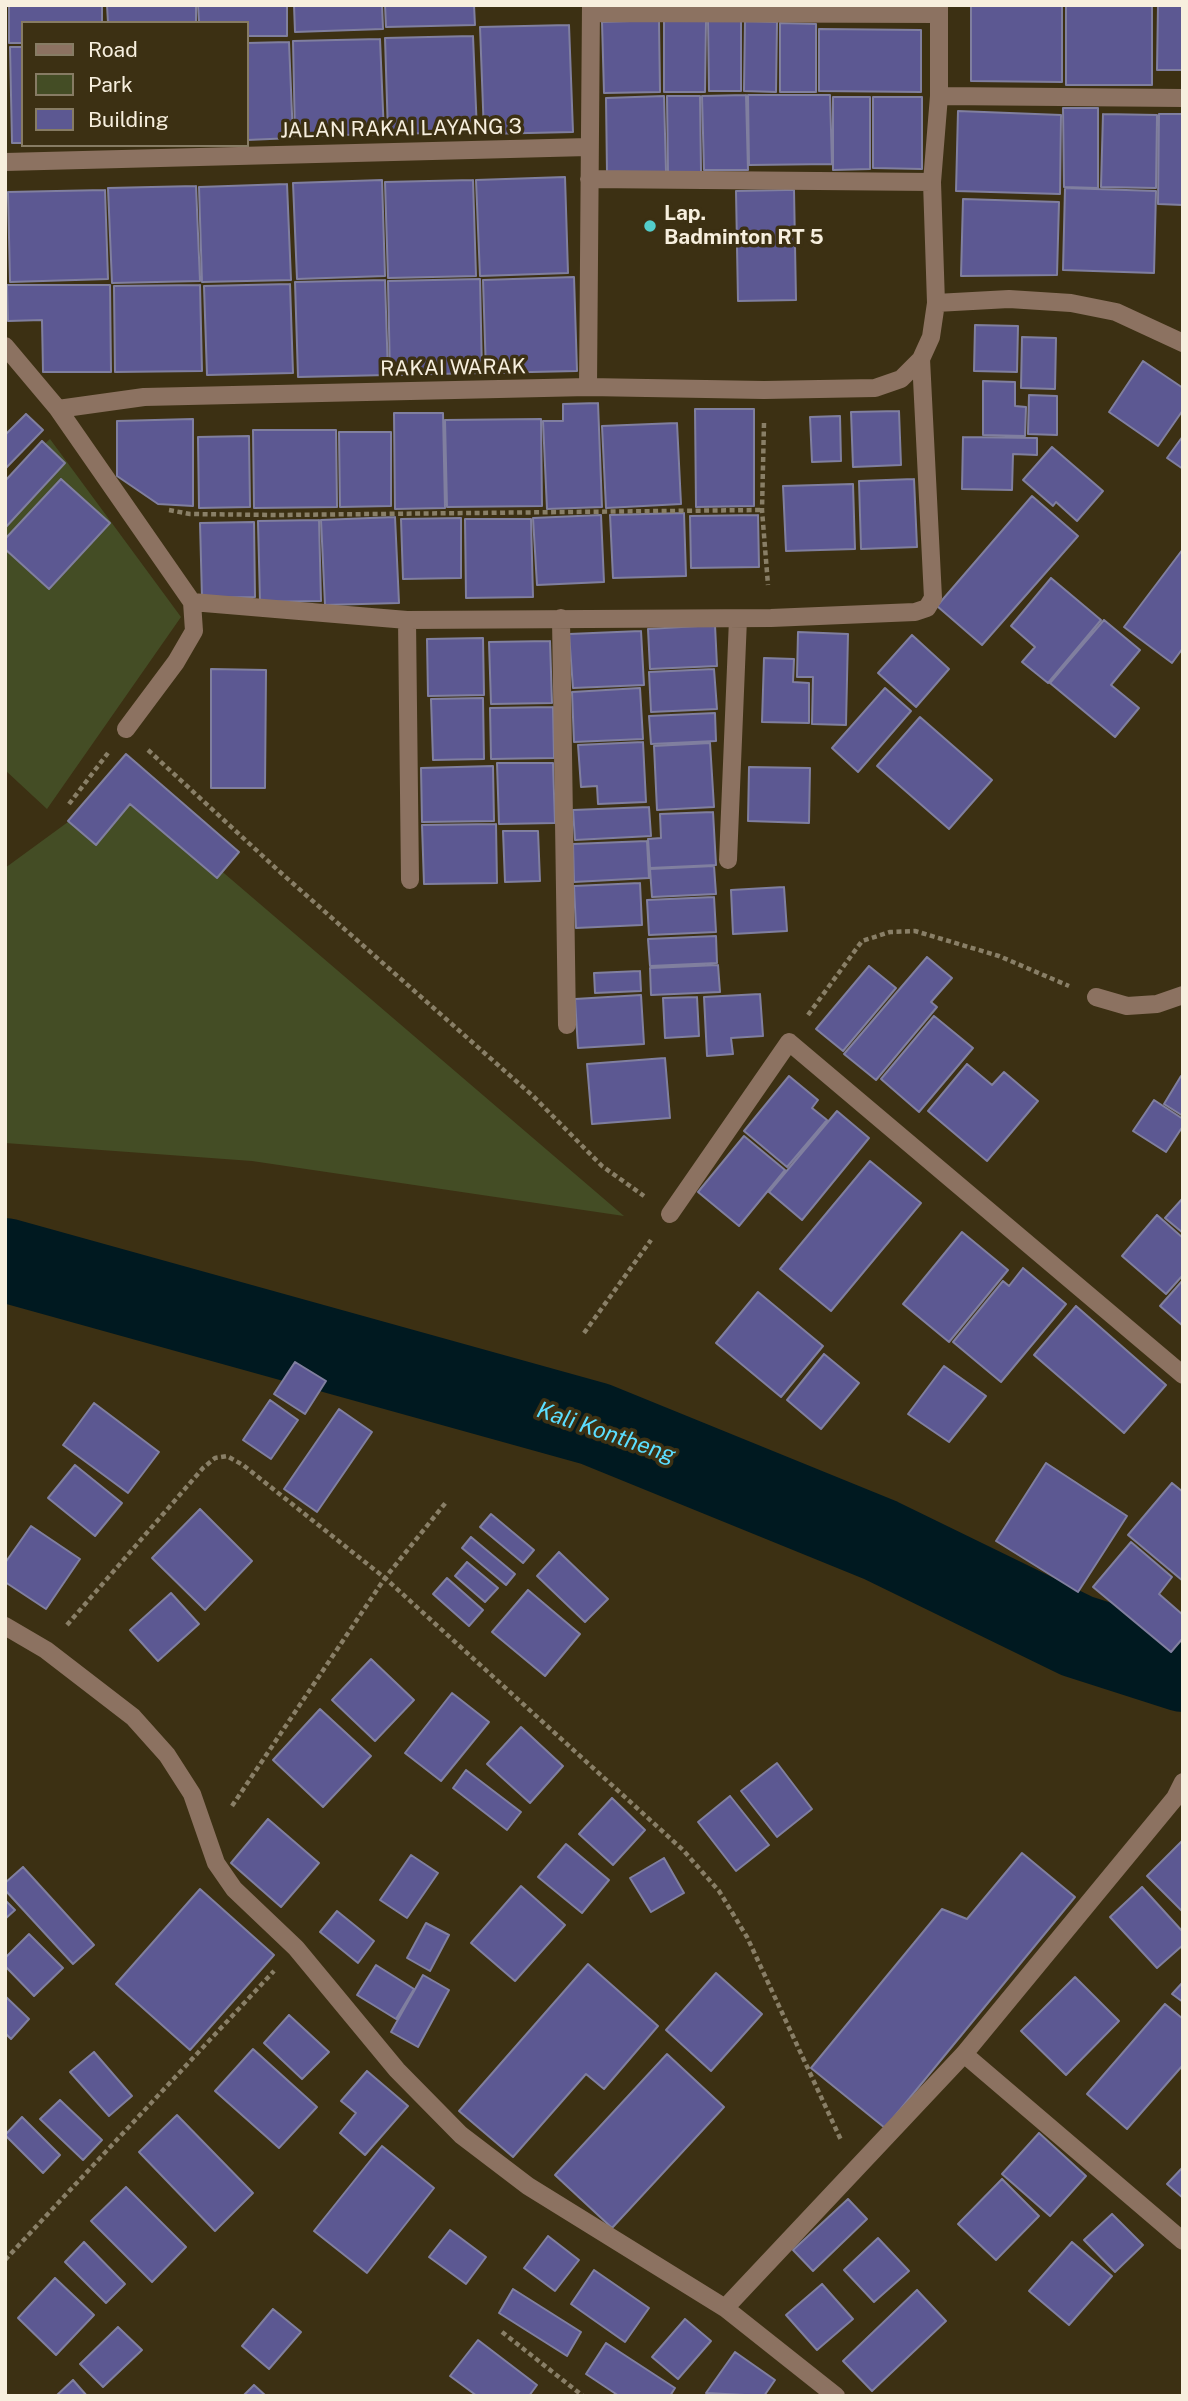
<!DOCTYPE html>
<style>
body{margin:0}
#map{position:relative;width:1188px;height:2401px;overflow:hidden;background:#3c3013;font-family:"Public Sans",sans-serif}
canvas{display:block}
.frame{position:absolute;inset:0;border:7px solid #f7efde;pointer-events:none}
.legend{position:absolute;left:21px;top:21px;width:228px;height:126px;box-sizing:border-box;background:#3c3013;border:2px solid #877c64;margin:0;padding:9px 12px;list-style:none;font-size:21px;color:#f7efde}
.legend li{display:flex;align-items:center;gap:14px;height:35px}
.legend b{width:35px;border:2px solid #877c64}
</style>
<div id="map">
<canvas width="1188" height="2401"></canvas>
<div class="frame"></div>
<ul class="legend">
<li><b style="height:9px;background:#8c7261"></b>Road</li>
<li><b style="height:19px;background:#444d25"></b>Park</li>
<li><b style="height:19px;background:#5c5892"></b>Building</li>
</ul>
</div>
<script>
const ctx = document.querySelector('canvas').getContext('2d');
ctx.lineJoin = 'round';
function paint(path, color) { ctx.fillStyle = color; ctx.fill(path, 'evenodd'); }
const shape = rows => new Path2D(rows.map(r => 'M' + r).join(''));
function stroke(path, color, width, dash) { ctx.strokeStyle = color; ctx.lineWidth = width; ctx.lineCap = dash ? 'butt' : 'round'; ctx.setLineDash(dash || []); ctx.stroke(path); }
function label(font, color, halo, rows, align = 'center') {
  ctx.font = font + ' "Public Sans",sans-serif'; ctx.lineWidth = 7; ctx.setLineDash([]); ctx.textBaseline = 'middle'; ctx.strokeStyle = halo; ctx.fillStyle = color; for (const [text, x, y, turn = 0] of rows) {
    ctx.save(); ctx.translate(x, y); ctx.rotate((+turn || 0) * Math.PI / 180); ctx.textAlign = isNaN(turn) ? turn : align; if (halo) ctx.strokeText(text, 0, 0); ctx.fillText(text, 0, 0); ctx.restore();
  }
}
const green = shape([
 [50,439,181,617,47,809,5,770,5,481],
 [120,784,624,1216,252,1161,5,1143,5,868]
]);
const river = shape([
 [5,1260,595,1424,880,1540,1077,1636,1183,1670]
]);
const building = shape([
 [9,5,102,5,102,23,23,23,23,43,9,43,9,5],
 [107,5,196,5,196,23,108,23,107,5],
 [198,5,287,5,287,36,247,36,247,23,199,23,198,5],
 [294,5,382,5,383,29,295,32,294,5],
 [385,5,474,5,475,25,386,27,385,5],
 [971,5,1062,5,1062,82,971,81,971,5],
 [1066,5,1152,5,1152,85,1066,85,1066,5],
 [1158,5,1183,5,1183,70,1157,70,1158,5],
 [659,20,660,92,604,93,602,22,659,20],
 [708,20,741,20,741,91,709,91,708,20],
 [664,21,706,21,705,92,664,92,664,21],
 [745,21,777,22,776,92,744,91,745,21],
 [780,23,816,24,816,92,780,92,780,23],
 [569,25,573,132,484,134,480,27,569,25],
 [819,29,921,30,921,92,819,91,819,29],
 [473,36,477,132,388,134,385,38,473,36],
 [380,39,384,134,295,136,293,41,380,39],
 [289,42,293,138,247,140,247,43,289,42],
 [10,47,23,47,23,143,12,143,10,47],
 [746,95,748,170,704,170,702,96,746,95],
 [748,95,830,95,832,164,749,165,748,95],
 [664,96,666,172,607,173,606,98,664,96],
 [667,96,700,96,701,172,668,172,667,96],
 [833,97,870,97,870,169,833,170,833,97],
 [873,97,922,97,922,169,873,168,873,97],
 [1063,108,1098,108,1098,188,1064,187,1063,108],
 [958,111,1061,115,1060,194,956,191,958,111],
 [1103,114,1157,115,1156,188,1101,187,1103,114],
 [1159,114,1183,114,1183,205,1158,204,1159,114],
 [565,177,568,273,480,276,476,180,565,177],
 [382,180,385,276,297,279,293,183,382,180],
 [473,180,476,276,388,278,385,182,473,180],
 [287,184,291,280,202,282,199,187,287,184],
 [196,186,200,281,112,283,108,188,196,186],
 [1065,188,1156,191,1154,273,1063,270,1065,188],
 [105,190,108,279,10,282,8,192,105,190],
 [786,190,794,190,796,300,738,301,736,191,786,190],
 [963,199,1059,202,1057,275,961,276,963,199],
 [574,277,577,371,486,373,483,280,574,277],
 [480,279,482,373,390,375,388,281,480,279],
 [385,280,388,375,298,377,295,282,385,280],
 [290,284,293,373,207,375,204,286,290,284],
 [7,285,110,285,111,372,43,372,42,320,8,321,7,285],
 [200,285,202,371,115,372,114,286,200,285],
 [975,325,1018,326,1017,372,974,371,975,325],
 [1022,337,1056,338,1055,389,1021,388,1022,337],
 [1143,361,1183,388,1183,410,1158,446,1109,412,1143,361],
 [983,381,1015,382,1015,406,1026,407,1025,436,983,435,983,381],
 [1029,395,1057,396,1057,435,1028,434,1029,395],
 [598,403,602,507,547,509,543,421,563,421,563,404,598,403],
 [695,409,754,409,754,506,696,507,695,409],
 [899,411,901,465,853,467,851,412,899,411],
 [394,413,443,413,445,508,395,509,394,413],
 [26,414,43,430,5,469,5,435,26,414],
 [840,416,841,461,812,462,810,417,840,416],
 [193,419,193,506,158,504,117,476,117,421,193,419],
 [541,419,542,506,447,507,445,420,541,419],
 [677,423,681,504,606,508,602,426,677,423],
 [253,430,336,430,337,507,254,508,253,430],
 [339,432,391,432,391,506,340,507,339,432],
 [249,436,250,507,199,508,198,437,249,436],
 [1183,436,1183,469,1167,458,1183,436],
 [963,437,1037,438,1037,455,1013,454,1012,490,962,489,963,437],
 [42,441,65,463,5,528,5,481,42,441],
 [1052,447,1103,491,1077,521,1056,502,1053,506,1023,480,1052,447],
 [61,479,110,523,49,589,5,549,5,539,61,479],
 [914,479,917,547,861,549,859,481,914,479],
 [853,484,855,549,786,551,783,486,853,484],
 [1032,496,1078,536,982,645,937,606,1032,496],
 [684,513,686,576,613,578,610,515,684,513],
 [601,515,604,582,537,585,533,518,601,515],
 [758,515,759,567,691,568,690,516,758,515],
 [395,517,399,603,325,605,321,520,395,517],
 [461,518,461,578,403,579,401,519,461,518],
 [465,519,531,519,533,597,466,598,465,519],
 [319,520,321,601,260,602,258,521,319,520],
 [254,522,255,597,202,598,200,523,254,522],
 [1183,549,1183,648,1172,663,1124,627,1183,549],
 [1051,578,1101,620,1048,683,1022,662,1035,647,1011,626,1051,578],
 [1104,620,1140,650,1111,685,1139,708,1115,737,1050,683,1104,620],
 [715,625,717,666,650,669,648,629,715,625],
 [641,631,644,685,573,688,569,634,641,631],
 [798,632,848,634,846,725,812,724,813,677,797,677,798,632],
 [912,635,949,669,916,707,878,673,912,635],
 [483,638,484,695,428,696,427,639,483,638],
 [550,641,552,703,491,704,489,642,550,641],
 [764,658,794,659,793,682,809,683,809,723,762,722,764,658],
 [211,669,266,670,265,788,211,788,211,669],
 [714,669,717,709,651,712,649,672,714,669],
 [640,688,643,739,574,742,572,692,640,688],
 [885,688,911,711,858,772,832,748,885,688],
 [483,698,484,759,433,760,431,699,483,698],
 [553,707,554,758,491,759,490,708,553,707],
 [715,713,716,741,651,744,649,716,715,713],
 [920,717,992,780,949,829,877,766,920,717],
 [643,742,646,802,598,804,597,786,581,787,578,745,643,742],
 [710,743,714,807,657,810,654,746,710,743],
 [126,754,239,852,217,878,130,804,96,845,68,821,126,754],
 [497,763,553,763,555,823,499,824,497,763],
 [493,766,494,821,422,822,421,768,493,766],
 [749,767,810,768,809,823,748,821,749,767],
 [649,807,651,836,575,840,573,810,649,807],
 [713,812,716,865,650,868,648,839,661,838,660,814,713,812],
 [496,824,497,883,424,884,422,825,496,824],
 [503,831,538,831,540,881,505,882,503,831],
 [647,841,649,878,574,882,573,844,647,841],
 [714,866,716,894,652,897,650,869,714,866],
 [640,883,642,925,576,928,574,886,640,883],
 [784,887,787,931,733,934,731,890,784,887],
 [714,897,716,932,649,935,647,900,714,897],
 [716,936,717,963,650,966,648,939,716,936],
 [927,957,952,978,931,1002,937,1007,876,1080,844,1054,927,957],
 [718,965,720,992,651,995,650,968,718,965],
 [869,966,896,988,843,1051,816,1029,869,966],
 [640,971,641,991,595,993,594,973,640,971],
 [760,994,763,1036,731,1038,733,1054,707,1056,704,997,760,994],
 [641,995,644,1044,578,1048,575,999,641,995],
 [697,997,699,1036,665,1038,663,998,697,997],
 [934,1016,973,1048,919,1112,881,1079,934,1016],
 [665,1058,670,1118,592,1124,587,1064,665,1058],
 [967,1064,992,1085,1004,1072,1038,1101,987,1161,928,1111,967,1064],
 [789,1076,818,1100,812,1108,827,1120,787,1167,744,1131,789,1076],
 [1181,1076,1183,1077,1183,1116,1164,1104,1181,1076],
 [1154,1100,1183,1119,1183,1126,1166,1152,1133,1131,1154,1100],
 [837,1111,869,1138,802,1220,769,1192,837,1111],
 [744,1136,785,1170,739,1226,698,1192,744,1136],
 [870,1161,921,1203,831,1311,780,1269,870,1161],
 [1183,1198,1183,1233,1165,1218,1183,1198],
 [1157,1215,1183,1238,1183,1275,1166,1294,1122,1256,1157,1215],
 [962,1232,1008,1270,949,1342,903,1304,962,1232],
 [1023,1268,1066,1304,1001,1382,953,1342,1003,1281,1009,1286,1023,1268],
 [1183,1280,1183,1326,1160,1306,1183,1280],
 [758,1292,823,1346,781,1397,716,1343,758,1292],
 [1076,1306,1166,1385,1124,1433,1034,1355,1076,1306],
 [824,1354,859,1383,821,1429,787,1400,824,1354],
 [295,1362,326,1381,305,1414,274,1394,295,1362],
 [944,1366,986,1396,949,1442,908,1414,944,1366],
 [270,1400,298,1420,271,1459,243,1440,270,1400],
 [94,1403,159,1452,128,1493,63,1445,94,1403],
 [339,1409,372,1432,317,1512,284,1489,339,1409],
 [1046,1463,1127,1516,1078,1592,996,1541,1046,1463],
 [75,1465,122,1503,95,1536,48,1498,75,1465],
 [1172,1483,1183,1492,1183,1581,1128,1535,1172,1483],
 [200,1509,252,1561,205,1610,152,1558,200,1509],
 [491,1514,534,1550,523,1563,480,1527,491,1514],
 [31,1526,80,1559,46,1609,5,1582,5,1563,31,1526],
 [471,1537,515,1574,506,1585,462,1548,471,1537],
 [1131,1542,1172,1577,1159,1594,1183,1615,1183,1638,1171,1652,1093,1587,1131,1542],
 [559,1552,608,1599,585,1622,537,1576,559,1552],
 [467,1562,498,1588,485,1602,455,1576,467,1562],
 [447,1578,483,1610,469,1626,433,1594,447,1578],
 [528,1590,580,1634,545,1676,492,1632,528,1590],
 [171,1593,199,1624,158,1661,130,1630,171,1593],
 [371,1659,414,1700,375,1741,332,1700,371,1659],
 [452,1693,489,1722,441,1781,405,1753,452,1693],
 [320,1709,371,1756,323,1807,273,1760,320,1709],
 [521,1727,563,1766,530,1803,487,1764,521,1727],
 [777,1763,812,1809,777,1837,741,1791,777,1763],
 [466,1770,521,1812,507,1830,453,1788,466,1770],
 [730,1796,769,1845,736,1871,698,1822,730,1796],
 [612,1798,645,1830,613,1865,579,1834,612,1798],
 [268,1819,319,1863,281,1907,231,1863,268,1819],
 [1183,1840,1183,1912,1147,1876,1183,1840],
 [566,1844,609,1880,582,1913,538,1877,566,1844],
 [1022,1853,1075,1897,885,2128,811,2068,942,1909,967,1919,1022,1853],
 [411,1855,438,1873,407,1918,380,1900,411,1855],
 [664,1858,684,1893,651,1912,630,1878,664,1858],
 [23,1867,94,1945,73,1964,5,1890,5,1883,23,1867],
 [521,1886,565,1925,515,1981,471,1943,521,1886],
 [1142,1887,1183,1932,1183,1945,1157,1968,1110,1917,1142,1887],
 [200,1889,274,1955,190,2050,116,1984,200,1889],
 [5,1900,15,1910,5,1919,5,1900],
 [337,1911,374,1941,358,1963,320,1932,337,1911],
 [426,1923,449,1935,430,1971,407,1958,426,1923],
 [29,1934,63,1968,34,1996,5,1966,5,1958,29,1934],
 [588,1964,658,2026,604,2089,586,2074,513,2157,459,2111,588,1964],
 [376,1965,414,1989,396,2019,357,1995,376,1965],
 [716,1973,762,2014,711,2071,666,2030,716,1973],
 [423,1975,449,1990,418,2047,391,2032,423,1975],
 [1075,1977,1119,2021,1066,2075,1021,2031,1075,1977],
 [1183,1982,1183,2002,1172,1994,1183,1982],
 [5,1996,29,2019,11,2039,5,2033,5,1996],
 [1165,2004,1183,2019,1183,2065,1127,2129,1087,2094,1165,2004],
 [289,2015,329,2052,302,2079,264,2043,289,2015],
 [253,2049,317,2107,279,2148,215,2091,253,2049],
 [94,2052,132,2096,109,2116,70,2072,94,2052],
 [667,2054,724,2107,612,2228,555,2175,667,2054],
 [367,2071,408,2106,365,2155,340,2133,356,2113,341,2101,367,2071],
 [60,2100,102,2140,83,2160,40,2119,60,2100],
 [177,2115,253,2193,215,2231,139,2152,177,2115],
 [22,2117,60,2155,43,2173,5,2135,22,2117],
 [1039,2133,1086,2176,1050,2216,1002,2174,1039,2133],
 [382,2146,434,2188,367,2273,314,2231,382,2146],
 [1183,2167,1183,2198,1167,2184,1183,2167],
 [1002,2179,1039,2216,996,2260,958,2224,1002,2179],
 [126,2187,186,2247,152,2282,91,2221,126,2187],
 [848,2199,867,2219,813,2271,793,2250,848,2199],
 [1112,2214,1143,2245,1115,2272,1084,2240,1112,2214],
 [450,2230,486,2257,466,2284,429,2257,450,2230],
 [548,2236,579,2260,555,2291,524,2268,548,2236],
 [878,2238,909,2271,874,2302,844,2270,878,2238],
 [84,2242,125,2284,106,2303,65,2262,84,2242],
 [1072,2242,1112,2276,1069,2325,1029,2291,1072,2242],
 [594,2270,649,2308,625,2342,571,2304,594,2270],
 [55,2278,94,2315,56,2355,18,2318,55,2278],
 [822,2284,853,2319,817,2350,786,2315,822,2284],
 [513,2289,581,2332,567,2356,499,2313,513,2289],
 [917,2290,946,2321,872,2391,843,2361,917,2290],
 [273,2309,301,2332,269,2369,242,2346,273,2309],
 [685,2319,711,2341,678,2379,652,2357,685,2319],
 [118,2327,142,2350,103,2387,80,2364,118,2327],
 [478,2340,537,2385,529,2396,477,2396,450,2376,478,2340],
 [606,2343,675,2388,670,2396,619,2396,586,2374,606,2343],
 [735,2352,775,2380,764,2396,706,2393,735,2352],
 [73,2380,87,2396,56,2396,73,2380],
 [254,2385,266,2396,243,2396,254,2385]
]);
const path = shape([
 [764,423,762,510,768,585],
 [169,510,190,514,277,515,762,510],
 [148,750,280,872,533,1096,602,1166,644,1196],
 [69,804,108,753],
 [808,1015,862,941,890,932,915,931,999,956,1069,986],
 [584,1333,651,1240],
 [67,1625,203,1468,215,1458,227,1456,243,1465,385,1578,683,1850,719,1891,747,1937,841,2140],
 [232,1806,385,1578,447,1501],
 [5,2260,274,1971],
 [502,2332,583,2396]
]);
const minor = shape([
 [591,13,938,14],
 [939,96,1183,98],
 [5,162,588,147],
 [589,179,932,182],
 [936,303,1009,299,1071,303,1116,312,1183,343],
 [5,346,58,409,144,397,588,387,764,390,875,388,901,379,921,359],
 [588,387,591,5],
 [58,409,192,602,407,620,771,618,915,612,927,608,933,598,921,359,931,337,936,303,932,182,939,96,939,5],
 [561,618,567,1025],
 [407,620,410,880],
 [126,729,176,662,194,631,192,602],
 [728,860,738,619],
 [1096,997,1127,1006,1157,1004,1183,995],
 [670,1214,789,1042,1183,1375],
 [5,1626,46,1650,133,1717,167,1755,192,1794,216,1863,234,1889,296,1948,397,2070,461,2135,528,2186,725,2308,964,2054,1175,1798,1183,1782],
 [964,2054,1183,2241],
 [725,2308,836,2396]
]);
const markers = [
 [650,226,7,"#53cdcb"]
];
const streetNames = [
 ["JALAN RAKAI LAYANG 3",401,129,-1],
 ["RAKAI WARAK",453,368,-1]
];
const poiNames = [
 ["Lap.",664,214],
 ["Badminton RT 5",664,238]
];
const waterNames = [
 ["Kali Kontheng",606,1433,19]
];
paint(green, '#444d25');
stroke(river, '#001920', 84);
paint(building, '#5c5892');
stroke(building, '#807f9f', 2);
stroke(path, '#897f67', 4.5, [5, 3.5]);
stroke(minor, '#8c7261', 18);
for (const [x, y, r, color] of markers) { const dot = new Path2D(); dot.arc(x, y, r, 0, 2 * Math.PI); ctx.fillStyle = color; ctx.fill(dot); stroke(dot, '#3c3013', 2.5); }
label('21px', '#f7efde', '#3c3013', streetNames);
label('bold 21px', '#f7efde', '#3c3013', poiNames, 'left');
label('italic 23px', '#5bdeff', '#3c3013', waterNames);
</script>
